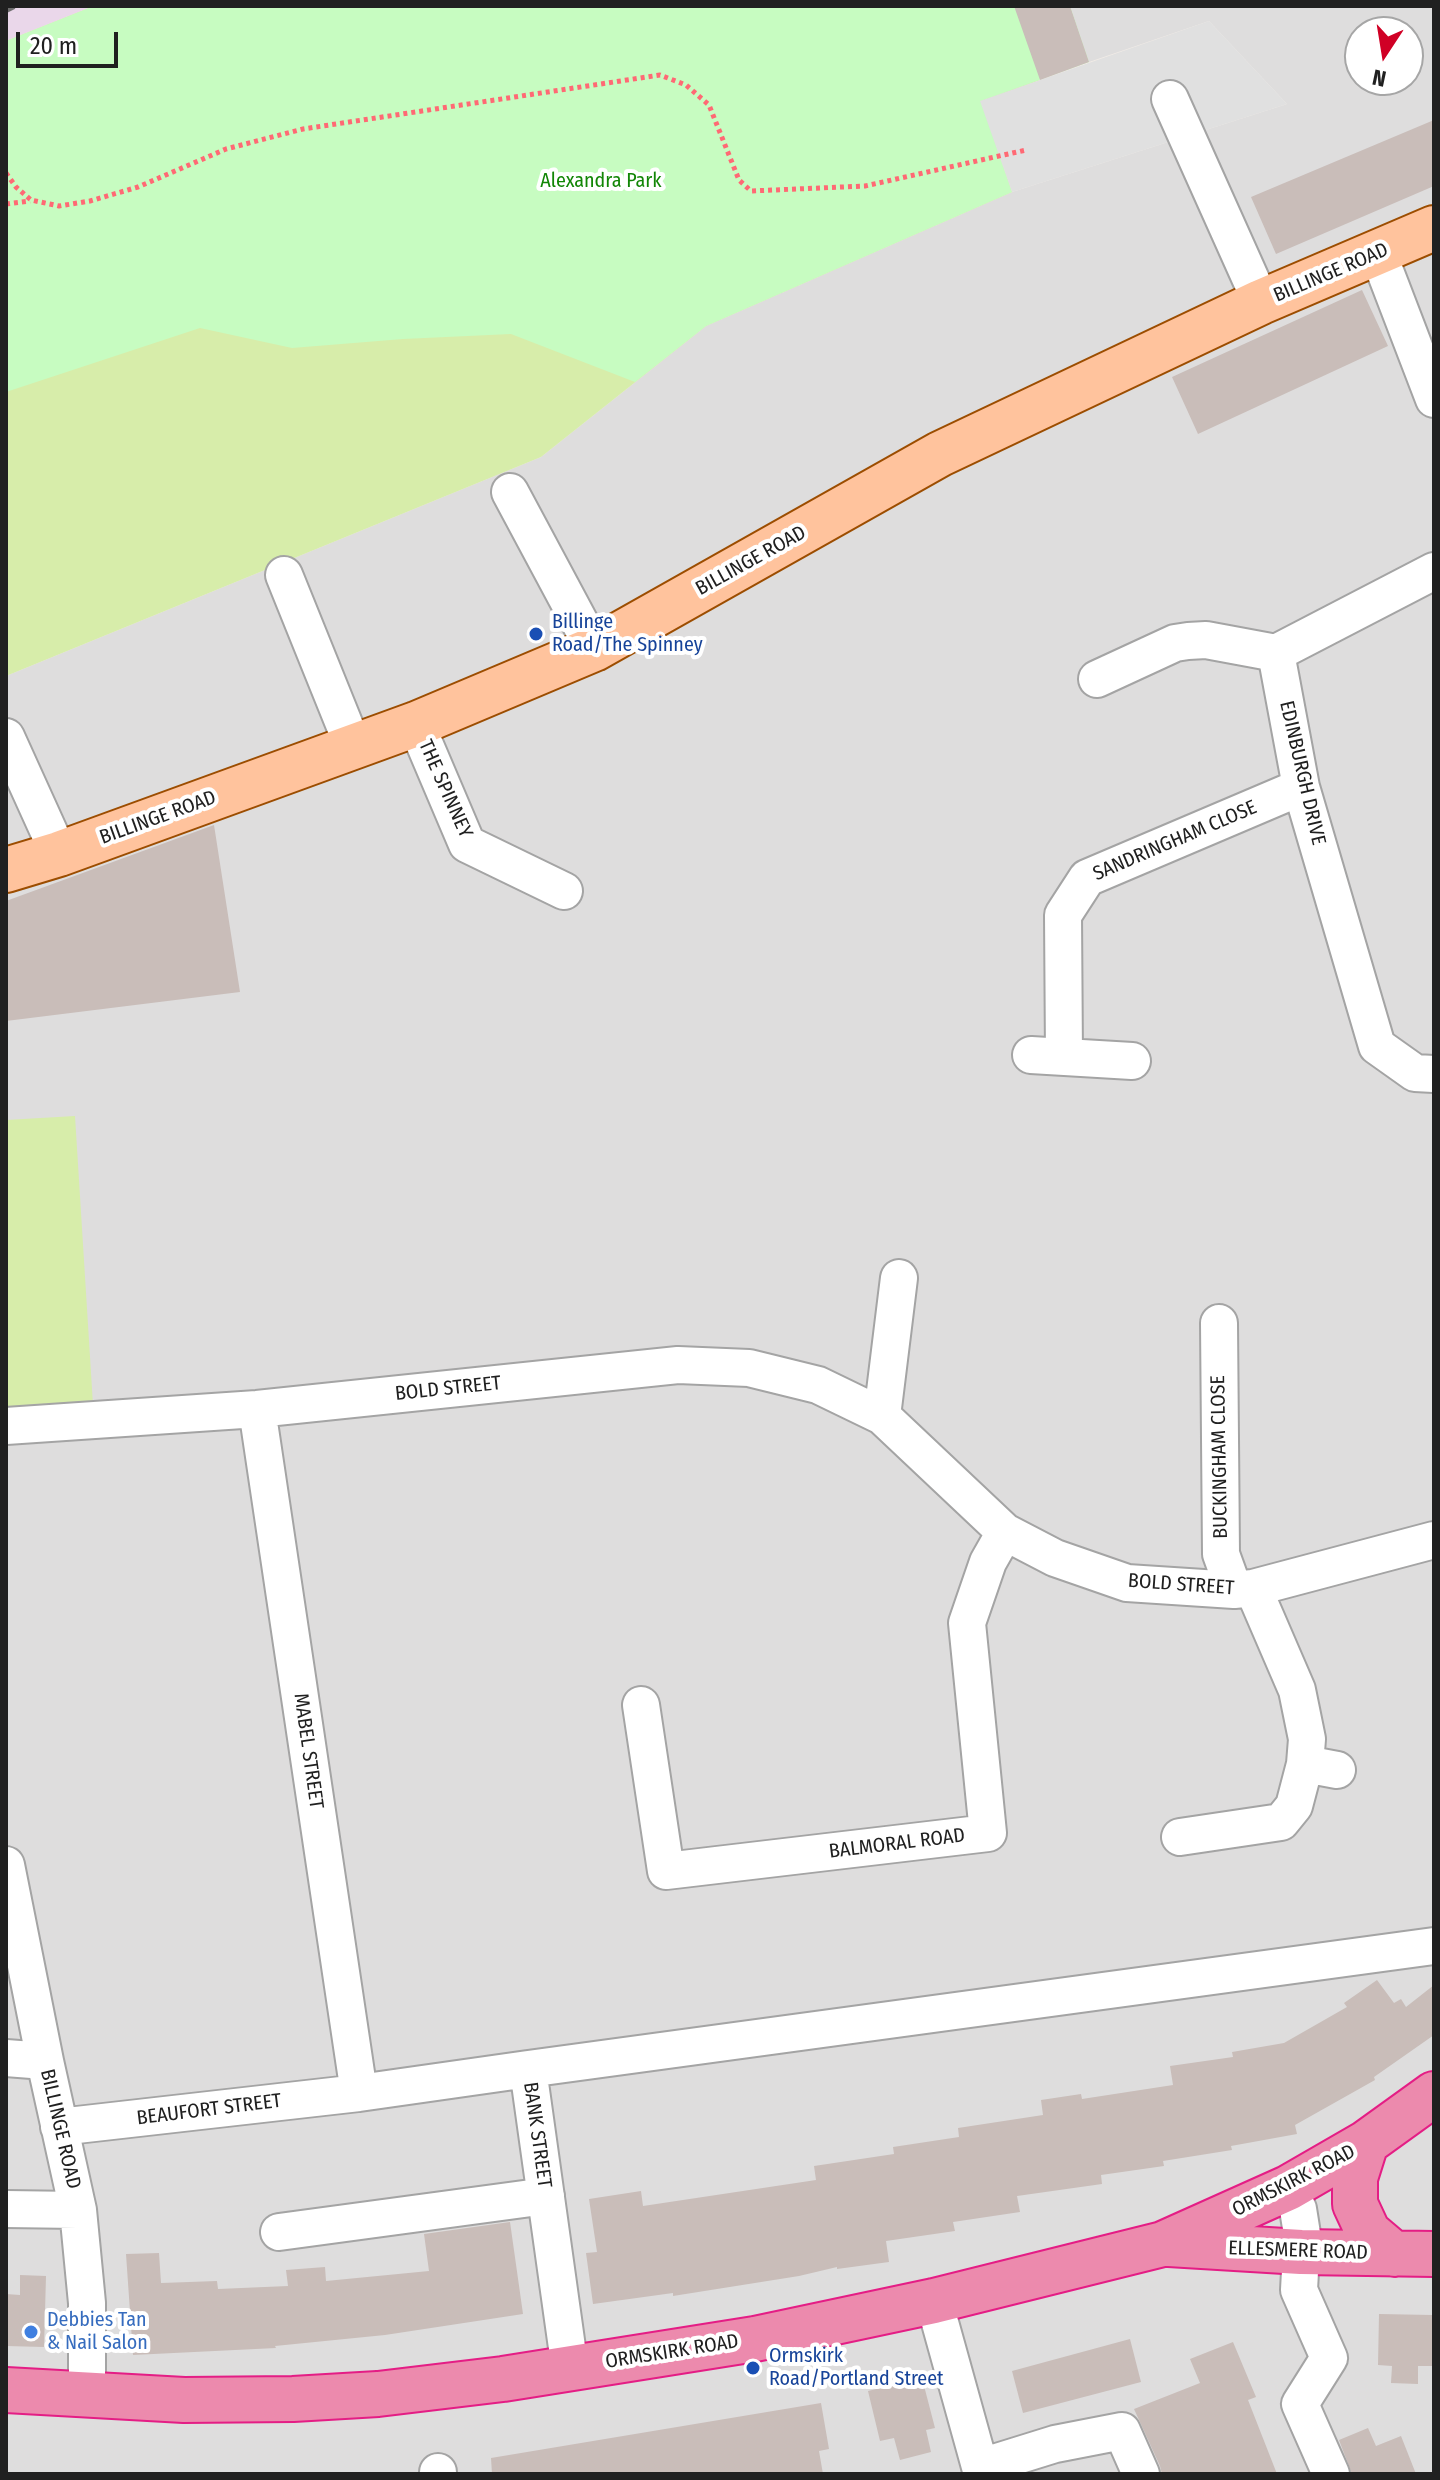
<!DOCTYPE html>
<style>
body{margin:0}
#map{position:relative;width:1440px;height:2480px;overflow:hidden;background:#f1ebe6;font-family:"Fira Sans Condensed",sans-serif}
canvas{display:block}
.frame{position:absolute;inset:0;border:8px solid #202020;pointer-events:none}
.north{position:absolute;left:1344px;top:16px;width:80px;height:80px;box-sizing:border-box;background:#fff;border:2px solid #a6a6a6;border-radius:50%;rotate:192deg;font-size:22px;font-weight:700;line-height:32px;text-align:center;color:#202020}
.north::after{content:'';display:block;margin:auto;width:28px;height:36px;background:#d00025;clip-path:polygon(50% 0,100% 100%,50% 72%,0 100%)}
.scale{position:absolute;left:16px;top:32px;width:102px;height:36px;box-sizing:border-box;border:4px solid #202020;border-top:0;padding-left:10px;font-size:24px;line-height:28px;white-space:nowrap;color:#202020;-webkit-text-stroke:6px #fff;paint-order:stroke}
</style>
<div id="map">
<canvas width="1440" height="2480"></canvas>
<div class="frame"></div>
<div class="north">N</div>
<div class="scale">20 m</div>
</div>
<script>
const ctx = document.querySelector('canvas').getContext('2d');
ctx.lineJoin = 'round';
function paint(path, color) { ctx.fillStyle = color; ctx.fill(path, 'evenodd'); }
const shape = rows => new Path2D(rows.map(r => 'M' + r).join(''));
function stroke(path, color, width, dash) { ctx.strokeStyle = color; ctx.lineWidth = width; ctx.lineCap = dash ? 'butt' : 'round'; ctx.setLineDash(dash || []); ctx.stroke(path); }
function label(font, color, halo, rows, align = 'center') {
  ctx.font = font + ' "Fira Sans Condensed",sans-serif'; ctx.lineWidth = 8; ctx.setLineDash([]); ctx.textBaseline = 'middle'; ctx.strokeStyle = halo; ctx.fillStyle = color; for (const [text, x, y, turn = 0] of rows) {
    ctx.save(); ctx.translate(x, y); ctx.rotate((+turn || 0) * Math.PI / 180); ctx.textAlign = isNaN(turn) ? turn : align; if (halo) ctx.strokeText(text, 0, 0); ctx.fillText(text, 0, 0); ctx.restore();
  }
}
const residential = shape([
 [1070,6,1434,6,1434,2474,6,2474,6,676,541,457,706,326,1012,192,1287,104,1209,21,1089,62],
 [1360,32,1408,32,1408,80,1360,80]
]);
const industrial = shape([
 [6,6,94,6,6,41]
]);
const grass = shape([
 [94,6,1040,80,981,102,1012,192,706,326,541,457,6,676,6,41],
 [75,1116,94,1421,6,1426,6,1120]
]);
const park = shape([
 [94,6,1070,6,1089,62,981,101,1012,192,706,326,635,382,511,334,403,339,292,348,200,328,6,392,6,41]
]);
const parking = shape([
 [1209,21,1287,104,1012,192,980,101]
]);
const building = shape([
 [1014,6,1070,6,1089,62,1040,80],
 [1434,120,1434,186,1276,254,1251,197],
 [1362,290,1388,346,1198,434,1172,377],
 [214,825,240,992,6,1021,6,901],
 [1377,1980,1394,2003,1401,1999,1406,2007,1434,1985,1434,2035,1374,2077,1375,2080,1295,2125,1297,2134,1231,2146,1232,2150,1163,2161,1164,2166,1101,2175,1102,2184,1017,2196,1020,2212,953,2222,955,2231,886,2241,889,2262,837,2269,837,2267,799,2276,673,2296,673,2293,593,2304,586,2253,597,2252,589,2199,641,2191,643,2206,816,2180,814,2166,894,2154,893,2147,959,2137,958,2128,1043,2115,1041,2100,1081,2094,1082,2099,1173,2085,1170,2066,1233,2057,1232,2052,1284,2043,1347,2007,1344,2003],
 [510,2222,523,2314,385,2335,275,2346,276,2348,133,2355,126,2254,159,2253,161,2283,217,2281,218,2289,288,2286,286,2270,325,2267,326,2281,429,2271,424,2234],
 [20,2275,46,2276,44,2347,6,2346,6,2294,20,2295],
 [1379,2314,1432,2315,1432,2366,1418,2366,1418,2384,1391,2383,1392,2366,1378,2365],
 [1130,2339,1141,2382,1023,2413,1012,2371],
 [1233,2342,1256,2397,1248,2400,1277,2474,1162,2474,1160,2466,1134,2409,1200,2383,1190,2359],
 [922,2378,935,2428,926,2430,931,2452,900,2460,894,2438,880,2441,868,2391],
 [821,2403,829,2449,819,2451,823,2474,492,2474,491,2458],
 [1368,2428,1376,2446,1401,2436,1416,2474,1352,2474,1339,2440]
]);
const path = shape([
 [6,173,16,187,31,200,59,206,90,201,138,187,226,149,303,129,660,75,686,85,709,105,739,180,751,191,865,186,1026,150],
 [6,204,30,201]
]);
const minor = shape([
 [1170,99,1261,302],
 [1378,253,1434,399],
 [510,492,594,649],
 [1434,571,1276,653,1301,787,1377,1046,1415,1073,1434,1074],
 [284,575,353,746],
 [1097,679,1175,643,1188,641,1206,640,1276,653],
 [416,724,467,844,564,891],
 [6,737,59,854],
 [1031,1055,1132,1061],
 [1064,1057,1063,915,1087,878,1301,787],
 [1219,1323,1221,1554,1234,1590],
 [257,1409,359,2093],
 [882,1416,899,1278],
 [6,1426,257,1409,678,1365,749,1368,818,1385,882,1416,1005,1532,1055,1558,1127,1583,1234,1590,1253,1588,1434,1540],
 [1253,1588,1297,1690,1307,1739,1305,1764],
 [641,1705,666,1871,988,1833,967,1623,988,1562,1005,1532],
 [1180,1837,1281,1822,1294,1806,1305,1764,1337,1770],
 [6,1865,45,2061,78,2210,87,2303,87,2395],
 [6,2058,45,2061],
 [528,2069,1434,1946],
 [59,2127,359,2093,528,2069,570,2369],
 [1288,2188,1298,2209,1302,2234,1299,2290,1329,2358,1300,2404,1331,2474],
 [6,2209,78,2210],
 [279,2232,546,2196],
 [934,2301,982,2474],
 [981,2467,1055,2444,1122,2431,1141,2474],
 [438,2472,438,2474]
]);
const major = shape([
 [6,870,59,854,416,724,594,649,940,454,1261,302,1434,228]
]);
const highway = shape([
 [1366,2143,1355,2178,1355,2204,1368,2232,1394,2254],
 [1169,2244,1301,2252,1434,2254],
 [6,2390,184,2400,293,2399,378,2394,503,2379,755,2339,934,2301,1163,2244,1288,2188,1366,2143,1434,2094]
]);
const rail = shape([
 [6,10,14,6]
]);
const markers = [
 [536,634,8,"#1a4fb4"],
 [31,2332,8,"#3f7fe0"],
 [753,2368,8,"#1a4fb4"]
];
const parkNames = [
 ["Alexandra Park",601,181]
];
const streetNames = [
 ["BILLINGE ROAD",1331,273,-23],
 ["BILLINGE ROAD",751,561,-29],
 ["EDINBURGH DRIVE",1302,773,77],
 ["THE SPINNEY",445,789,66],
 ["BILLINGE ROAD",158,818,-20],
 ["SANDRINGHAM CLOSE",1175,841,-23],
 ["BOLD STREET",448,1389,-6],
 ["BUCKINGHAM CLOSE",1220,1457,-91],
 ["BOLD STREET",1181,1585,4],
 ["MABEL STREET",308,1751,82],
 ["BALMORAL ROAD",897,1844,-7],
 ["BEAUFORT STREET",209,2110,-7],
 ["BILLINGE ROAD",60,2129,77],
 ["BANK STREET",537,2135,82],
 ["ORMSKIRK ROAD",1294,2181,-27],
 ["ELLESMERE ROAD",1298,2251,2],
 ["ORMSKIRK ROAD",672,2352,-9]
];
const transitNames = [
 ["Billinge",552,622],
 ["Road/The Spinney",552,645],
 ["Ormskirk",769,2356],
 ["Road/Portland Street",769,2379]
];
const shopNames = [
 ["Debbies Tan",47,2320],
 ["& Nail Salon",47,2343]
];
paint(residential, '#dedddd');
paint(industrial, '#ead7ea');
paint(grass, '#d7edaa');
paint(park, '#c7fcc1');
paint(parking, '#e0e0e0');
paint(building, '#c9bdb9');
stroke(minor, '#a4a4a4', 40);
stroke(major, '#9c4d00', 48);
stroke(highway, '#e41d85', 48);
stroke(path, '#ff6974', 5, [4, 4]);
stroke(minor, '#fff', 36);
stroke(major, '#ffc39d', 44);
stroke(highway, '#ec8aad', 44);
stroke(rail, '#6e6e6e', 6, [16, 16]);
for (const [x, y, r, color] of markers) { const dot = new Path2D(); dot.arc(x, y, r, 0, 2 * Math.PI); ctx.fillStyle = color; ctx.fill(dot); stroke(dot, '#fff', 3); }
label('20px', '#128606', '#fff', parkNames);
label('20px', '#202020', '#fff', streetNames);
label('20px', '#164399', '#fff', transitNames, 'left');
label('20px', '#366cbe', '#fff', shopNames, 'left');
</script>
